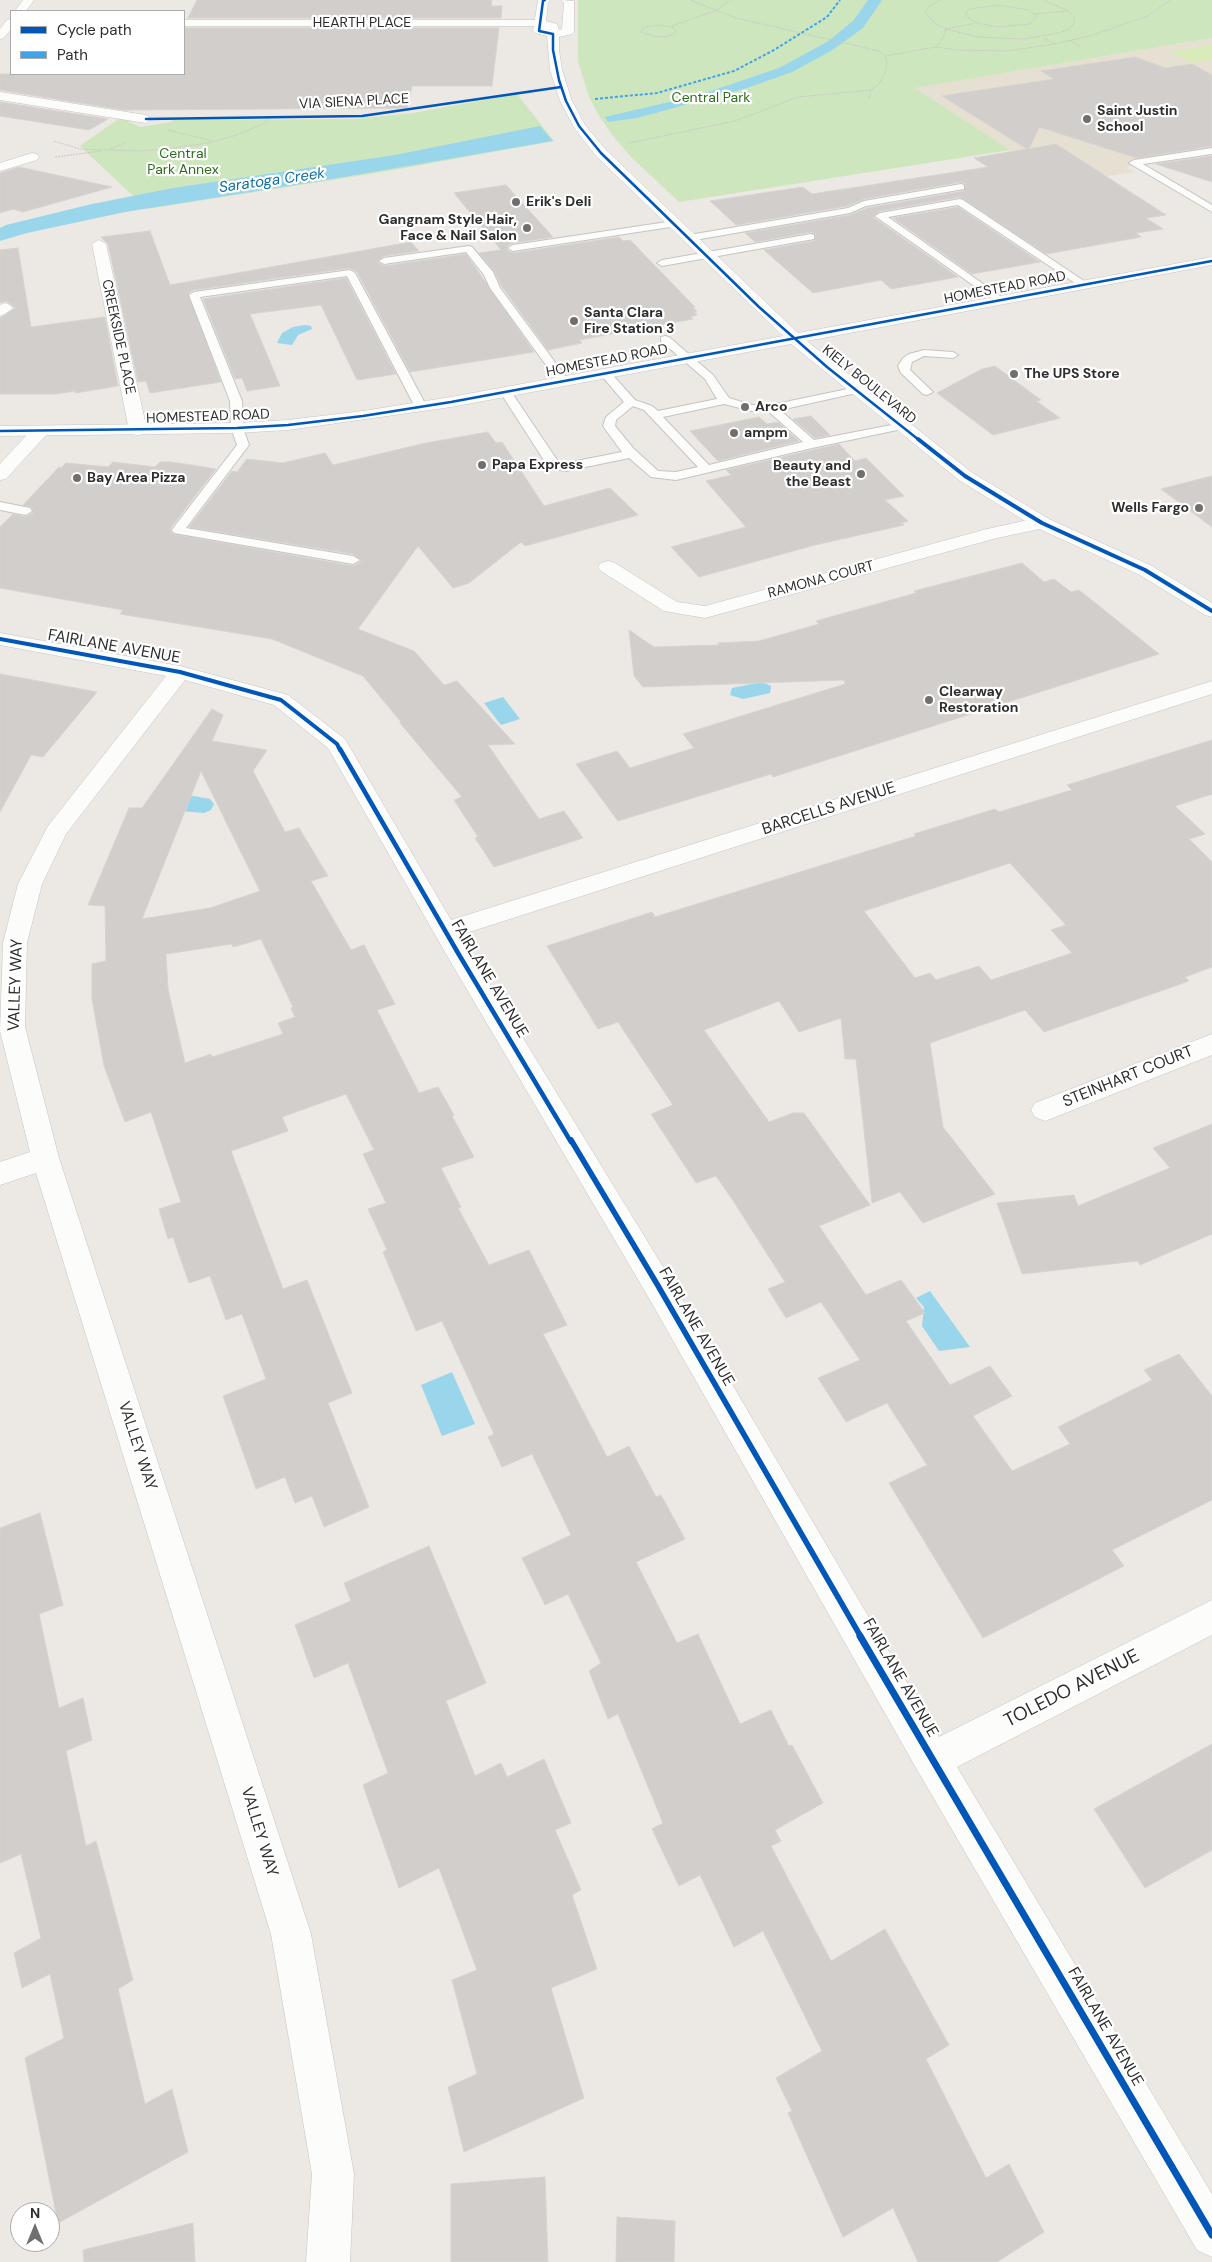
<!DOCTYPE html>
<style>
body{margin:0}
#map{position:relative;width:1212px;height:2262px;overflow:hidden;background:#ece8e4;font-family:"DM Sans",sans-serif}
canvas{display:block}
.legend{position:absolute;left:10px;top:10px;width:175px;height:65px;box-sizing:border-box;background:#fff;border:1px solid #ababab;margin:0;padding:6px 9px;list-style:none;font-size:15px;color:#2e2e2e}
.legend li{display:flex;align-items:center;gap:10px;height:25px}
.legend b{width:25px;border:1px solid #ababab}
.north{position:absolute;left:10px;top:2202px;width:50px;height:50px;box-sizing:border-box;background:#fff;border:1px solid #ababab;border-radius:50%;rotate:0deg;font-size:14px;font-weight:700;line-height:20px;text-align:center;color:#2e2e2e}
.north::after{content:'';display:block;margin:auto;width:18px;height:22px;background:#706f6e;clip-path:polygon(50% 0,100% 100%,50% 72%,0 100%)}
</style>
<div id="map">
<canvas width="1212" height="2262"></canvas>
<ul class="legend">
<li><b style="height:6px;background:#0057b8"></b>Cycle path</li>
<li><b style="height:6px;background:#3ea3eb"></b>Path</li>
</ul>
<div class="north">N</div>
</div>
<script>
const ctx = document.querySelector('canvas').getContext('2d');
ctx.lineJoin = 'round';
function paint(path, color) { ctx.fillStyle = color; ctx.fill(path, 'evenodd'); }
const shape = rows => new Path2D(rows.map(r => 'M' + r).join(''));
function stroke(path, color, width, dash) { ctx.strokeStyle = color; ctx.lineWidth = width; ctx.lineCap = dash ? 'butt' : 'round'; ctx.setLineDash(dash || []); ctx.stroke(path); }
function label(font, color, halo, rows, align = 'center') {
  ctx.font = font + ' "DM Sans",sans-serif'; ctx.lineWidth = 4.5; ctx.setLineDash([]); ctx.textBaseline = 'middle'; ctx.strokeStyle = halo; ctx.fillStyle = color; for (const [text, x, y, turn = 0] of rows) {
    ctx.save(); ctx.translate(x, y); ctx.rotate((+turn || 0) * Math.PI / 180); ctx.textAlign = isNaN(turn) ? turn : align; if (halo) ctx.strokeText(text, 0, 0); ctx.fillText(text, 0, 0); ctx.restore();
  }
}
const education = shape([
 [1212,38,1212,155,1126,167,1134,172,1063,183,1058,182,915,88]
]);
const green = shape([
 [578,0,1212,0,1212,38,915,88,1010,150,679,202,631,157,613,136,598,114,589,97,578,61],
 [517,94,554,141,377,173,147,209,80,146,121,117,140,127,171,122,173,120,354,119,413,113]
]);
const pitch = shape([
 [1212,45,1212,60,1192,63,1169,51]
]);
const water = shape([
 [868,0,882,0,863,28,831,51,792,72,747,88,637,118,608,122,605,117,699,95,779,68,827,42,853,21],
 [540,126,553,141,338,178,125,212,27,233,0,241,0,228,6,225,92,204,173,188,395,155],
 [305,325,311,326,312,329,298,335,292,345,277,343,282,333,293,327],
 [762,682,771,686,770,693,743,699,730,695,732,688],
 [503,697,520,719,501,725,484,703],
 [177,793,210,799,214,804,211,810,204,813,168,810],
 [930,1291,970,1347,939,1351,922,1326,924,1307,916,1298],
 [452,1372,475,1424,442,1436,421,1385]
]);
const building = shape([
 [197,0,492,0,491,6,502,6,501,18,188,18,197,0],
 [184,28,499,28,492,86,412,86,407,108,123,110,0,90,0,74,184,74,184,28],
 [1135,57,1165,68,1192,64,1212,75,1212,146,1137,158,1039,127,1029,149,1056,144,1166,215,1146,218,1163,229,1136,233,1141,237,1046,254,960,197,880,211,873,217,958,277,891,289,881,280,813,293,764,250,814,241,816,234,811,232,755,242,745,233,850,215,867,208,964,191,966,184,961,182,864,199,847,206,736,225,710,201,803,187,812,194,988,167,974,158,1027,149,942,96,1054,79,1041,71,1135,57],
 [0,102,108,119,89,130,0,116,0,102],
 [1212,156,1212,182,1156,164,1212,156],
 [19,167,112,187,23,212,13,209,0,213,0,173,19,167],
 [506,185,553,237,513,243,507,246,507,250,513,253,619,237,623,241,630,240,695,307,693,307,697,312,694,312,697,315,690,317,693,319,579,340,582,343,548,350,502,287,494,271,479,253,501,250,454,193,506,185],
 [958,207,1037,260,1040,262,972,274,893,218,958,207],
 [150,231,170,285,411,242,419,251,384,256,377,262,384,266,466,254,534,352,410,372,357,272,350,268,194,290,188,293,221,382,150,393,146,381,138,382,108,244,101,237,150,231],
 [18,248,31,327,105,317,118,386,75,393,75,391,56,394,0,394,0,318,15,308,6,301,0,303,0,250,18,248],
 [346,278,396,374,357,380,321,305,250,314,280,386,247,391,242,378,235,379,203,299,346,278],
 [995,366,1041,400,1036,401,1060,418,993,435,937,393,982,369,995,366],
 [811,416,830,435,815,438,793,419,811,416],
 [759,417,767,424,778,422,799,441,718,461,690,431,759,417],
 [488,432,496,443,502,442,544,506,610,488,638,515,525,546,521,542,469,583,453,588,418,546,358,629,414,651,444,685,457,681,515,744,488,745,539,819,564,811,583,838,494,867,475,838,478,837,454,800,462,797,400,723,401,722,363,676,272,639,120,614,123,610,0,588,0,527,13,514,26,517,33,513,32,507,23,505,59,467,61,468,66,463,108,467,113,462,155,467,160,462,172,462,216,469,172,526,170,529,172,534,353,566,362,561,353,554,189,527,232,471,237,472,247,459,283,463,325,453,333,465,426,443,488,432],
 [839,444,855,461,866,458,904,496,885,500,908,521,901,523,904,525,815,545,699,577,671,547,746,527,706,481,731,475,726,470,839,444],
 [1212,476,1212,527,1161,489,1212,476],
 [1022,563,1044,582,1054,579,1071,592,1079,590,1159,654,773,777,771,774,618,821,576,764,617,751,630,768,694,748,683,734,845,684,844,680,643,687,634,676,629,630,654,647,719,645,718,643,759,641,819,624,816,621,916,593,914,591,1022,563],
 [0,674,97,692,43,757,31,755,0,812,0,674],
 [212,709,223,715,212,741,267,750,253,771,285,832,299,828,328,876,311,881,351,950,364,945,395,1004,377,1010,419,1093,438,1087,454,1115,452,1116,474,1157,441,1168,461,1207,458,1208,489,1265,529,1250,567,1325,543,1334,607,1457,629,1446,656,1497,661,1495,685,1539,636,1562,677,1643,698,1634,740,1724,771,1710,789,1746,792,1745,823,1803,775,1830,781,1841,771,1846,831,1961,885,1929,949,2045,926,2059,986,2178,1009,2164,1044,2232,997,2262,918,2262,893,2208,843,2237,788,2113,792,2111,776,2078,822,2051,763,1931,734,1947,700,1875,679,1886,652,1829,663,1823,618,1714,608,1719,589,1671,601,1663,568,1594,545,1605,522,1558,571,1535,532,1454,502,1467,488,1437,494,1434,442,1321,416,1331,383,1252,387,1250,368,1209,386,1203,363,1154,374,1150,346,1094,282,1117,288,1131,231,1151,283,1289,307,1280,352,1393,328,1403,369,1507,324,1527,312,1496,295,1503,285,1477,256,1489,223,1396,266,1379,242,1314,226,1320,210,1276,189,1283,173,1237,168,1239,159,1209,181,1202,151,1112,125,1122,104,1066,92,999,92,964,106,961,105,906,88,905,129,808,142,808,212,709],
 [201,771,260,891,210,908,142,919,201,771],
 [261,939,293,1007,291,1008,295,1017,278,1023,283,1034,212,1057,211,1054,185,1063,168,989,166,954,232,944,233,947,261,939],
 [1212,740,1212,794,1175,806,1205,834,1189,839,1212,862,1212,967,1185,977,1189,981,1044,1032,1025,1010,930,1043,943,1127,995,1194,923,1223,900,1192,872,1203,856,1059,845,1059,841,1018,799,1032,779,1001,704,1030,769,1122,793,1113,804,1113,870,1205,819,1226,866,1295,901,1280,925,1313,906,1321,950,1385,990,1366,1012,1396,973,1416,1012,1471,1070,1444,1058,1427,1152,1380,1144,1370,1179,1354,1212,1396,1212,1500,1112,1550,1124,1566,983,1638,889,1483,927,1465,887,1403,846,1422,818,1378,860,1360,821,1302,786,1318,768,1289,785,1282,732,1199,716,1176,696,1183,651,1114,673,1105,618,1022,598,1029,547,946,652,912,655,917,916,836,914,834,995,809,999,812,1072,790,1067,785,1212,740],
 [1010,863,1066,925,1051,930,1072,953,991,980,979,966,936,980,930,973,915,978,864,911,1010,863],
 [1212,1124,1212,1234,1140,1265,1138,1261,1022,1274,997,1203,1074,1195,1078,1206,1170,1168,1153,1148,1212,1124],
 [40,1513,63,1605,39,1614,59,1708,83,1698,92,1740,66,1751,86,1846,96,1841,133,1980,118,1989,145,2104,172,2089,188,2152,58,2223,25,2058,64,2038,50,1974,22,1988,14,1953,41,1938,21,1854,0,1863,0,1528,40,1513],
 [429,1546,486,1683,446,1701,475,1776,501,1763,507,1777,544,1759,571,1823,555,1830,581,1890,572,1895,597,1969,551,1988,584,2098,464,2152,448,2087,477,2074,452,1980,477,1970,439,1868,399,1888,363,1785,388,1773,348,1663,314,1678,295,1625,351,1601,344,1583,429,1546],
 [1212,1744,1212,1850,1145,1888,1094,1809,1212,1744],
 [545,2177,548,2262,451,2262,451,2184,545,2177],
 [617,2217,675,2221,674,2262,616,2262,617,2217],
 [193,2223,195,2262,84,2262,83,2250,193,2223]
]);
const path = shape([
 [690,0,736,18,879,51,885,56],
 [940,0,928,7,925,12,935,24,946,29,978,37,1023,39,1059,33,1069,29,1074,23,1074,17,1069,11,1043,0],
 [998,5,1029,10,1037,17,1030,24,998,27,977,23,966,16,966,12,970,9,998,5],
 [1035,14,1068,11],
 [660,25,674,28,676,32,670,36,658,37,641,32,645,27,660,25],
 [672,26,715,11,730,0],
 [1044,38,1055,44,1093,35,1147,16,1171,0],
 [1071,41,1081,47],
 [936,47,943,38,946,29,976,23],
 [869,98,871,90,878,85,885,73,887,60,885,56,936,47,957,50,1007,51,1055,44],
 [168,130,213,141],
 [54,141,80,149,141,151,167,149,208,143,237,135,263,124,271,117],
 [629,143,735,121,798,97,871,90],
 [110,149,127,142],
 [55,157,101,151]
]);
const service = shape([
 [1212,148,1212,154,1143,164,1212,205,1212,212,1129,163,1134,160,1212,148],
 [961,184,964,185,964,189,866,206,850,213,689,241,684,238,689,235,848,208,864,201,961,184],
 [960,199,963,200,1090,285,1085,288,1081,287,958,205,888,217,1006,300,1005,302,997,302,875,216,880,213,960,199],
 [674,221,677,222,677,226,513,251,508,248,513,245,674,221],
 [811,234,814,235,814,239,662,266,657,263,662,260,811,234],
 [469,246,472,247,493,272,500,288,569,381,567,383,559,383,490,288,484,275,466,252,384,264,379,261,384,258,469,246],
 [350,270,355,273,427,407,421,410,415,407,347,276,200,297,242,401,243,428,249,445,186,528,353,556,360,560,353,564,174,533,172,530,174,527,237,445,231,428,230,401,189,295,194,292,350,270],
 [665,336,669,337,713,375,729,398,752,405,771,405,857,387,861,388,863,390,861,392,780,410,814,440,902,423,908,426,902,429,812,448,676,480,651,477,629,458,566,471,552,469,547,465,500,392,502,390,510,390,559,463,566,463,622,452,603,426,606,417,624,402,601,375,599,373,601,371,609,371,635,400,652,406,658,411,717,399,705,379,661,341,661,337,665,336],
 [724,404,752,411,768,411,803,442,709,465,663,417,724,404],
 [633,406,644,410,698,467,676,472,658,471,633,448,615,426,616,420,633,406],
 [924,350,953,352,958,355,953,358,924,356,912,362,910,370,933,392,927,395,923,394,901,373,898,366,903,358,909,354,924,350],
 [0,502,30,508,32,511,26,515,0,510,0,502]
]);
const minor = shape([
 [23,0,34,0,26,11,15,11,23,0],
 [11,19,11,29,4,38,0,39,0,29,7,20,11,19],
 [184,20,540,20,546,23,540,26,184,26,184,20],
 [0,92,146,115,152,119,146,123,0,100,0,92],
 [32,153,37,154,39,157,37,160,0,171,0,163,32,153],
 [99,240,106,244,147,430,144,434,138,435,132,434,129,430,92,244,99,240],
 [5,303,10,305,13,308,5,314,0,316,0,305,5,303],
 [1042,517,1049,519,1051,523,1049,527,997,538,705,618,664,611,601,571,598,567,601,563,608,561,615,563,677,602,705,606,987,529,1042,517],
 [0,633,180,666,288,695,345,739,451,920,1212,681,1212,694,460,935,668,1275,939,1737,1212,1600,1212,1635,957,1767,1212,2194,1212,2257,1197,2250,919,1773,646,1293,449,959,328,748,274,705,185,680,66,834,42,884,27,943,25,1027,59,1158,311,1934,354,2174,350,2262,306,2262,312,2174,271,1934,36,1173,0,1185,0,1162,30,1152,0,1031,3,943,18,884,48,826,166,676,0,645,0,633],
 [1212,1034,1212,1055,1045,1121,1035,1117,1031,1110,1035,1103,1212,1034]
]);
const tertiary = shape([
 [40,426,46,427,49,431,46,435,6,479,0,480,0,464,34,427,40,426]
]);
const secondary = shape([
 [538,0,550,0,548,3,546,21,557,24,559,30,562,29,564,3,561,0,574,1,574,32,572,34,559,37,559,50,562,70,572,101,585,125,606,150,798,333,1212,257,1212,265,807,341,971,472,1049,519,1152,566,1212,603,1212,617,1205,615,1138,574,1035,527,959,480,791,344,451,407,288,430,237,433,0,436,0,426,237,423,288,420,363,411,451,397,783,336,596,156,575,129,560,101,550,70,547,36,535,33,533,31,538,0]
]);
const quiet = shape([
 [595,99,657,93,734,71,774,50,827,17,840,0]
]);
const cyclewayFar4 = shape([
 [545,0,543,1,539,31,553,34,553,50,559,80,566,101,579,126,601,153,759,307,827,367,919,440],
 [146,119,362,116,561,87],
 [0,431,237,428,288,425,363,416,451,402,1212,261]
]);
const cyclewayFar3 = shape([
 [918,439,965,476,1042,523,1145,570,1212,611],
 [0,639,180,672,281,700,337,744,340,750]
]);
const cyclewayFar2 = shape([
 [340,749,458,953,571,1142]
]);
const cyclewayFar1 = shape([
 [571,1140,657,1284,861,1637]
]);
const cycleway = shape([
 [860,1636,1212,2235]
]);
const markers = [
 [1087,119,5,"#706f6e"],
 [516,202,5,"#706f6e"],
 [527,228,5,"#706f6e"],
 [574,321,5,"#706f6e"],
 [1014,374,5,"#706f6e"],
 [745,407,5,"#706f6e"],
 [734,433,5,"#706f6e"],
 [482,465,5,"#706f6e"],
 [861,474,5,"#706f6e"],
 [77,478,5,"#706f6e"],
 [1199,508,5,"#706f6e"],
 [929,700,5,"#706f6e"]
];
const farStreetnames = [
 ["HEARTH PLACE",362,23],
 ["VIA SIENA PLACE",354,102,-3],
 ["HOMESTEAD ROAD",1005,288,-11],
 ["CREEKSIDE PLACE",118,337,78],
 ["HOMESTEAD ROAD",607,361,-11],
 ["KIELY BOULEVARD",869,385,39],
 ["HOMESTEAD ROAD",208,417,-2],
 ["RAMONA COURT",821,580,-15]
];
const farParknames = [
 ["Central Park",711,98],
 ["Central",183,154],
 ["Park Annex",183,170]
];
const farPoinames = [
 ["Saint Justin",1097,111],
 ["School",1097,127],
 ["Erik's Deli",526,202],
 ["Gangnam Style Hair,",517,220,"right"],
 ["Face & Nail Salon",517,236,"right"],
 ["Santa Clara",584,313],
 ["Fire Station 3",584,329],
 ["The UPS Store",1024,374],
 ["Arco",755,407],
 ["ampm",744,433],
 ["Papa Express",492,465],
 ["Beauty and",851,466,"right"],
 ["the Beast",851,482,"right"],
 ["Bay Area Pizza",87,478],
 ["Wells Fargo",1189,508,"right"],
 ["Clearway",939,692],
 ["Restoration",939,708]
];
const farWaternames = [
 ["Saratoga Creek",272,181,-8]
];
const streetNames = [
 ["FAIRLANE AVENUE",114,647,10],
 ["BARCELLS AVENUE",829,809,-18],
 ["FAIRLANE AVENUE",489,979,59],
 ["VALLEY WAY",16,985,-88],
 ["STEINHART COURT",1128,1077,-22],
 ["FAIRLANE AVENUE",696,1327,60],
 ["VALLEY WAY",137,1446,72],
 ["FAIRLANE AVENUE",900,1678,60],
 ["VALLEY WAY",259,1832,73],
 ["FAIRLANE AVENUE",1105,2027,60]
];
const nearStreetnames = [
 ["TOLEDO AVENUE",1072,1689,-27]
];
paint(education, '#e6e0d3');
paint(green, '#cee6be');
paint(pitch, '#d9eabb');
paint(water, '#99d6ec');
paint(building, '#d1cecb');
stroke(building, '#d7d4d0', 1);
stroke(service, '#c5c4c5', 2);
stroke(minor, '#c5c4c5', 1);
stroke(tertiary, '#c5c4c5', 1);
stroke(secondary, '#c5c4c5', 1);
stroke(path, '#c9c9c8', 1, [2, 1]);
paint(service, '#fcfcfb');
paint(minor, '#fcfcfb');
paint(tertiary, '#fcfcfb');
paint(secondary, '#fcfcfb');
stroke(quiet, '#3ea3eb', 2, [3, 2]);
stroke(cyclewayFar4, '#0057b8', 2.5);
stroke(cyclewayFar3, '#0057b8', 4);
stroke(cyclewayFar2, '#0057b8', 4.5);
stroke(cyclewayFar1, '#0057b8', 5.5);
stroke(cycleway, '#0057b8', 7);
for (const [x, y, r, color] of markers) { const dot = new Path2D(); dot.arc(x, y, r, 0, 2 * Math.PI); ctx.fillStyle = color; ctx.fill(dot); stroke(dot, '#fff', 2); }
label('14px', '#2e2e2e', '#fff', farStreetnames);
label('14px', '#2c6e1b', '#fff', farParknames);
label('bold 14px', '#2e2e2e', '#fff', farPoinames, 'left');
label('italic 15px', '#0d6fa3', '#fff', farWaternames);
label('16px', '#2e2e2e', '#fff', streetNames);
label('19px', '#2e2e2e', '#fff', nearStreetnames);
</script>
